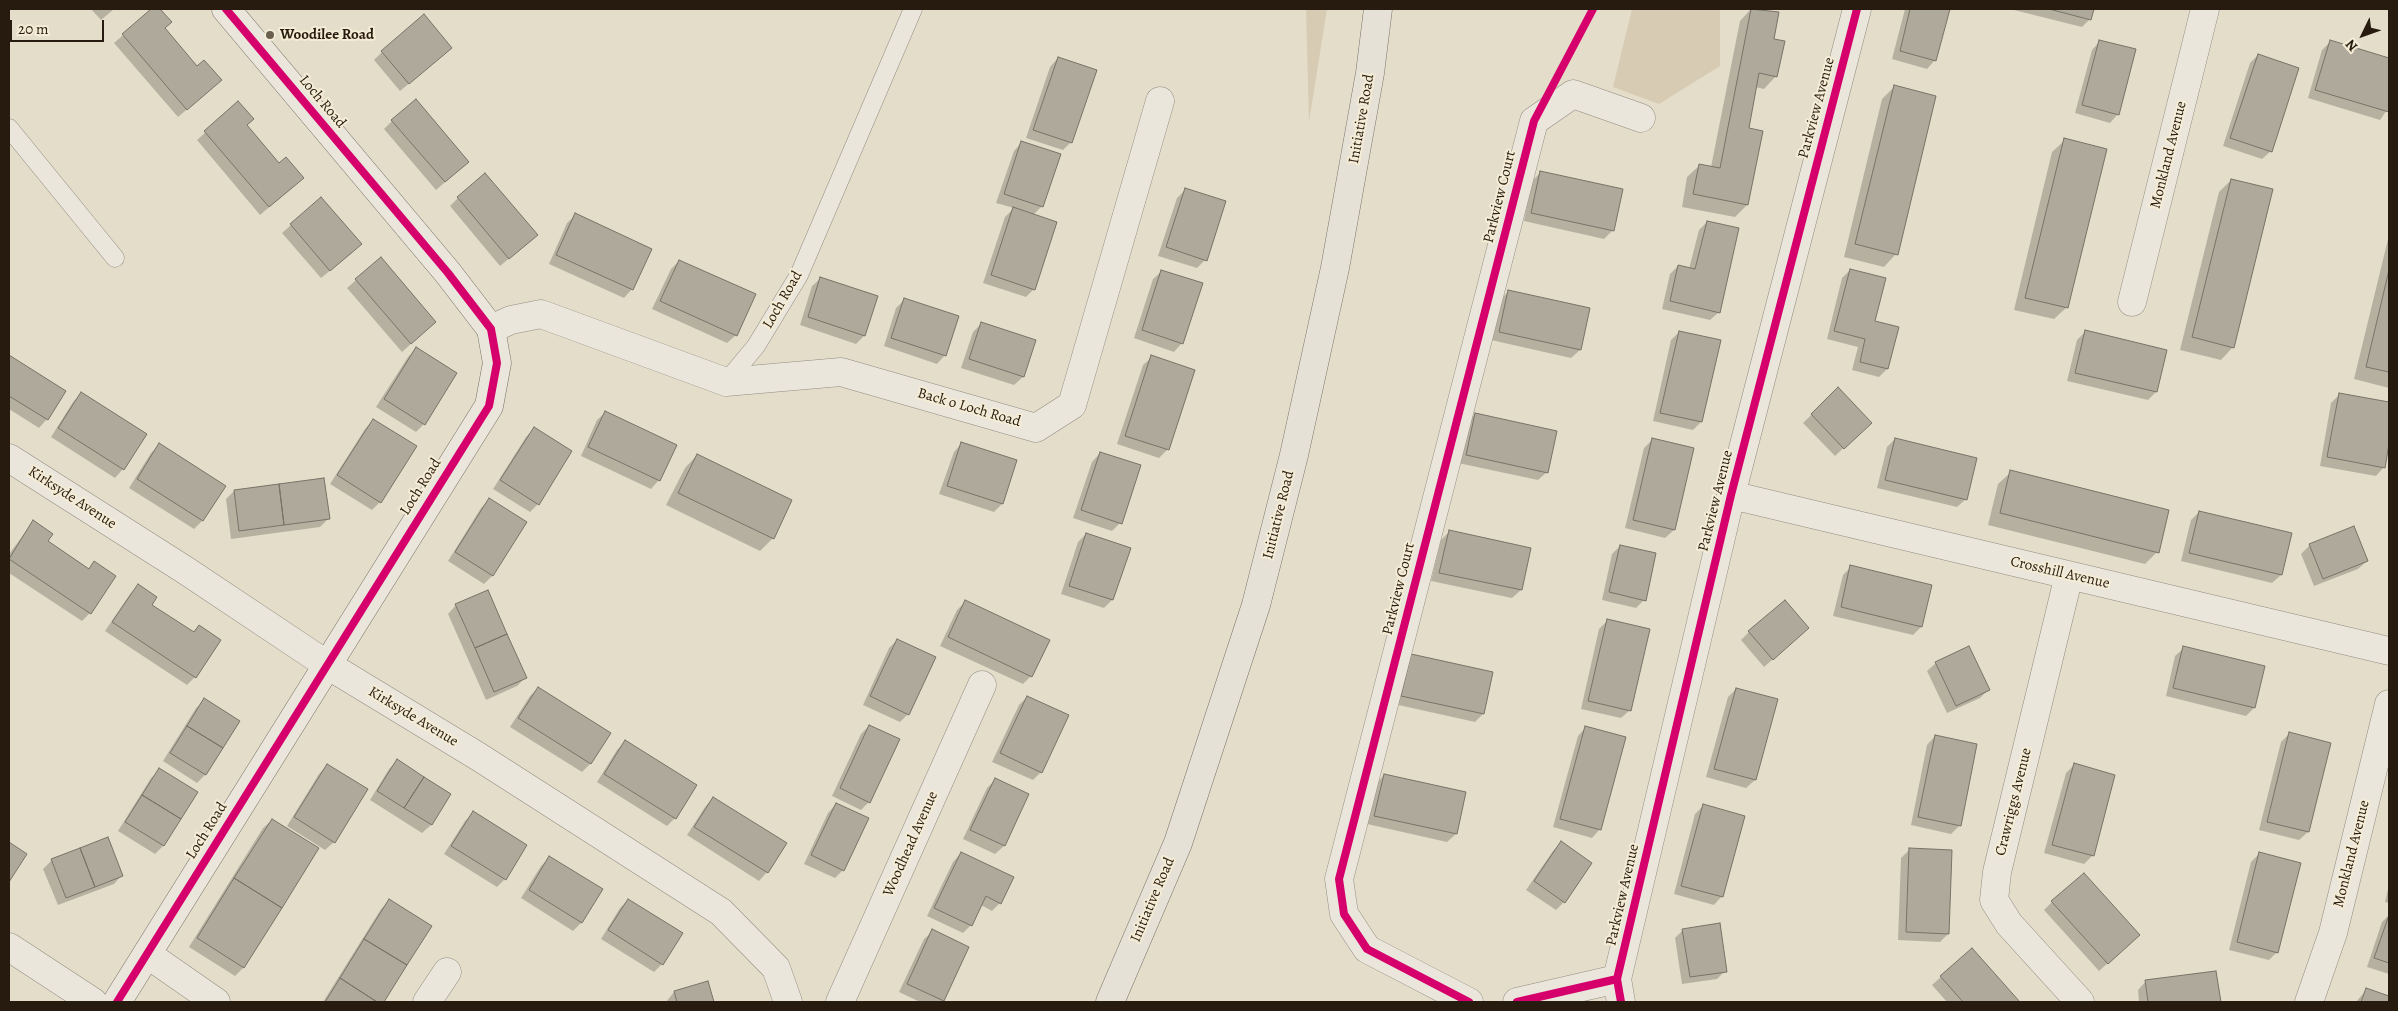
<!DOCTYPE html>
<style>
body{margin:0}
#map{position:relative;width:2398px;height:1011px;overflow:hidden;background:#e4ddca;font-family:Alegreya,serif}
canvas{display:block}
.frame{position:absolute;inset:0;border:10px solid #271a0e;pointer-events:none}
.north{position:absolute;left:2338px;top:10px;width:50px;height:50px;-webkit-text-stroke:4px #f5ecd5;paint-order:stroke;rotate:228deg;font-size:14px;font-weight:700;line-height:20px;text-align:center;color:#271a0e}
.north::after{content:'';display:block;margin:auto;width:18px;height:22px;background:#271a0e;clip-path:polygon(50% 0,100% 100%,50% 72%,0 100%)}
.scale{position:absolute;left:10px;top:20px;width:94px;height:22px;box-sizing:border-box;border:2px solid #271a0e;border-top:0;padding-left:6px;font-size:15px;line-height:18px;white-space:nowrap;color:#271a0e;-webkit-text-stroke:4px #f5ecd5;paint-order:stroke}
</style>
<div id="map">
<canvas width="2398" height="1011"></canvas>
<div class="frame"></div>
<div class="north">N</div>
<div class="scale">20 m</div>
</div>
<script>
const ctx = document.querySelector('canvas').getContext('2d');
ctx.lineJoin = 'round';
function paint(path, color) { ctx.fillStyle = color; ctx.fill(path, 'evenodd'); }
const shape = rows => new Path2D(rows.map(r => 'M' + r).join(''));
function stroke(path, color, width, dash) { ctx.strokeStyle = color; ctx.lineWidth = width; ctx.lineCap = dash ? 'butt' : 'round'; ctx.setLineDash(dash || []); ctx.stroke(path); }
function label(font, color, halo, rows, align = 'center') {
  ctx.font = font + ' Alegreya,serif'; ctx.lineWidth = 4; ctx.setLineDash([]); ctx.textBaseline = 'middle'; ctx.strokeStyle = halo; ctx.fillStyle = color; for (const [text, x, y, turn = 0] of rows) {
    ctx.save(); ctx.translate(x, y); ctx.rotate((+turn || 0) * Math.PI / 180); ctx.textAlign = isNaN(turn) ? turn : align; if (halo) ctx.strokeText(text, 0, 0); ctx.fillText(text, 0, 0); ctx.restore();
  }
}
const green = shape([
 [1306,9,1327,9,1309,122],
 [1632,9,1720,9,1720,66,1659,104,1613,87]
]);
const shadow = shape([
 [91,9,114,9,101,20],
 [153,9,159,9,170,22,164,28,212,88,178,117,114,43],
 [1751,9,1778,13,1772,40,1776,76,1764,89,1755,87,1747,129,1747,205,1735,217,1682,207,1687,177,1700,165,1711,167,1740,21],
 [1905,9,1948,9,1935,60,1927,69,1892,59],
 [2010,9,2093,9,2090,19,2082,27],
 [2100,41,2118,114,2110,123,2075,113,2092,50],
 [2330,42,2389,59,2389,107,2380,120,2308,98,2322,50],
 [382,52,442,56,400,91,374,60],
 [2258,55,2271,151,2262,159,2223,146,2250,63],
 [1058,58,1071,142,1063,150,1026,138,1050,67],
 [1894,87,1896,254,1884,267,1844,257,1882,99],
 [238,103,246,126,294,186,260,215,197,140],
 [392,121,459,170,436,190,384,129],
 [2065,140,2067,307,2054,319,2014,310,2052,152],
 [1022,142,1042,206,1033,215,1034,289,1026,297,983,283,1005,217,1014,208,996,203,1014,151],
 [1541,172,1621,190,1612,231,1604,239,1524,221,1532,181],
 [2231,180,2233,347,2221,360,2180,350,2219,192],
 [1186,189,1205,260,1197,268,1158,256,1177,198],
 [458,198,528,243,500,266,450,206],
 [321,199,352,253,321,278,282,233],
 [576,215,632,289,624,298,549,264,567,223],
 [1707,222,1719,312,1710,320,1662,309,1670,274,1678,266,1689,269,1699,230],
 [2389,235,2389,388,2354,379],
 [381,258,435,322,402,352,347,288],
 [679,261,736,335,727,343,652,309,671,269],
 [1850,270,1874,322,1887,369,1879,377,1852,370,1858,347,1827,339,1842,278],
 [1162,271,1182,343,1174,352,1134,338,1153,279],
 [821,278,864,336,856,344,800,325,812,286],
 [1508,292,1580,350,1571,358,1491,340,1500,300],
 [905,299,945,355,937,364,884,346,896,308],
 [981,324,1034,341,1023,377,1014,385,961,368,973,332],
 [1679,332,1719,341,1701,422,1693,430,1653,421,1671,340],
 [2085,332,2165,351,2156,392,2148,400,2067,381,2077,340],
 [416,349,424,424,416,432,376,407,408,357],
 [9,356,65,391,47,419,39,428,9,409],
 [1152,357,1193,370,1167,450,1159,458,1117,444,1143,365],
 [1838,389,1870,423,1835,456,1803,423],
 [81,394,123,469,115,478,51,437,73,402],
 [2339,395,2389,404,2389,436,2384,467,2376,476,2320,466,2331,403],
 [606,412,659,480,651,489,581,456,597,420],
 [1475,414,1547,472,1538,480,1458,463,1467,422],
 [373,421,380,502,372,510,330,484,365,429],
 [534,429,538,504,530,512,493,489,526,437],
 [1895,439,1966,499,1957,507,1877,488,1887,447],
 [1652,440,1674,530,1665,538,1625,528,1644,448],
 [962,443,1002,504,994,512,939,494,954,452],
 [159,445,202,521,194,529,129,488,151,453],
 [1100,453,1120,523,1112,531,1073,518,1092,462],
 [697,455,773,538,760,551,666,505,685,468],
 [2011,472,2157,552,2145,564,1988,525,1998,484],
 [234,491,328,519,320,527,231,539,226,499],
 [489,500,526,522,492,576,484,584,448,561,481,508],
 [2199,512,2291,534,2281,575,2272,583,2181,561,2191,520],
 [33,522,46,541,88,569,94,562,90,613,82,621,9,573,9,554],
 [2353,528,2367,561,2358,569,2314,586,2301,554,2309,546],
 [1449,532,1529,549,1521,590,1512,598,1431,581,1441,540],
 [1086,534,1112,600,1104,608,1061,594,1078,542],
 [1620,546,1644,600,1636,608,1602,600,1612,554],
 [1851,567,1921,627,1913,635,1833,616,1843,575],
 [138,586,150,605,192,633,199,626,195,677,187,685,105,631,130,594],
 [965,602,1031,676,1023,684,940,646,957,610],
 [456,605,525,678,517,686,486,700,448,614],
 [1608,620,1630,710,1621,718,1581,709,1599,629],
 [1749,632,1799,636,1764,667,1741,640],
 [897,640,908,714,900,722,863,705,889,648],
 [2184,648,2254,708,2246,716,2166,696,2175,656],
 [1411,656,1483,714,1475,722,1394,704,1403,664],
 [1936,663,1988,690,1980,698,1947,713,1927,671],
 [538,688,590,764,582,772,510,727,530,696],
 [1736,689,1755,780,1746,788,1706,777,1728,697],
 [1027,697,1041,772,1033,780,992,762,1019,705],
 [205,700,238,721,205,775,197,783,163,761,196,708],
 [869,726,869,802,861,810,832,796,861,734],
 [1586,727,1600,829,1592,838,1553,827,1578,736],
 [2290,733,2330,744,2308,832,2299,840,2259,830,2281,742],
 [1935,736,1960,825,1951,834,1911,825,1927,745],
 [625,742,675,818,667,826,597,782,617,750],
 [397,761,450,794,431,825,422,833,370,800,389,769],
 [327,765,334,842,325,850,287,826,319,774],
 [2074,765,2093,855,2084,864,2044,853,2066,773],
 [160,770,196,792,163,846,155,854,118,831,151,778],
 [1384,775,1456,834,1447,842,1367,824,1376,784],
 [995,780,1027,795,1004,846,995,854,963,839,987,788],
 [713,798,767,872,759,881,687,835,705,807],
 [836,804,843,870,835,878,804,864,828,813],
 [1703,806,1722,896,1714,905,1674,894,1695,814],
 [473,813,505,879,497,887,444,854,465,821],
 [272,820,317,849,243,968,235,976,189,947,263,828],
 [1561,843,1564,902,1556,910,1526,890,1553,851],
 [1910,849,1948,934,1940,942,1898,940,1901,858],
 [961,853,1000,903,992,911,981,905,971,925,963,933,927,916,953,862],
 [2259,854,2277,952,2269,960,2229,950,2251,862],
 [550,857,602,890,581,923,573,931,521,898,541,866],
 [52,860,122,875,114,884,58,905,43,869],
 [2389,885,2389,903,2385,902],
 [628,900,662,964,654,972,601,939,620,908],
 [389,901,430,926,382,1002,323,1002,381,909],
 [2052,902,2130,943,2099,971,2044,910],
 [2389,915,2389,974,2367,967,2382,922],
 [1683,930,1725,971,1717,979,1682,984,1675,938],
 [933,931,968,947,943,1001,920,1002,899,992,924,939],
 [1972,949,2018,1002,1947,1002,1932,985],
 [2215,972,2219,1002,2139,1002,2138,990,2146,981],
 [707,983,712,1002,666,1002,674,992],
 [2367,989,2389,997,2389,1002,2356,1002]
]);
const building = shape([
 [151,9,160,9,172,22,165,28,197,66,204,60,222,80,187,110,122,34,151,9],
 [1751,9,1779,12,1774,39,1785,41,1777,77,1759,73,1749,128,1763,131,1748,205,1693,194,1699,164,1720,168,1751,9],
 [1910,9,1950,9,1936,61,1900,51,1910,9],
 [2049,9,2094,9,2091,20,2049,9],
 [424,14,452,48,409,84,381,51,424,14],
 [2099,40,2136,49,2119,115,2082,105,2099,40],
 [2330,40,2389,58,2389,112,2315,90,2330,40],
 [2258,54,2299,68,2272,152,2230,138,2258,54],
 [1058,57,1097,70,1072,143,1033,130,1058,57],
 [1894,85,1936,96,1898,255,1855,244,1894,85],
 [416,99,469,162,445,182,391,120,416,99],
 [238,101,254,119,247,125,279,163,286,157,304,178,269,207,204,131,238,101],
 [2064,138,2107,149,2068,308,2025,298,2064,138],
 [1021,141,1061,154,1043,207,1004,194,1021,141],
 [1540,171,1623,189,1614,231,1531,213,1540,171],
 [485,173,538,235,509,259,457,197,485,173],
 [2231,179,2273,189,2234,348,2192,337,2231,179],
 [1185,188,1226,201,1207,261,1166,247,1185,188],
 [321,197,362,244,330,271,290,224,321,197],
 [1013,207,1057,222,1035,290,991,275,1013,207],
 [575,213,652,249,633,290,556,255,575,213],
 [1707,221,1739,228,1720,313,1670,301,1678,265,1695,269,1707,221],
 [381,257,436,322,411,344,355,279,381,257],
 [679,260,756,294,737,336,660,301,679,260],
 [1850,269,1886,278,1875,321,1899,327,1888,369,1860,362,1865,339,1834,331,1850,269],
 [1161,270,1203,283,1183,344,1142,330,1161,270],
 [2389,270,2389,372,2366,367,2389,270],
 [820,277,878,296,865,336,808,317,820,277],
 [1508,290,1590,308,1581,350,1499,332,1508,290],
 [904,298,959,316,946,356,891,338,904,298],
 [981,322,1036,340,1024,377,969,359,981,322],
 [2085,330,2167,350,2157,392,2075,373,2085,330],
 [1679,331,1721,340,1702,422,1660,413,1679,331],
 [416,347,457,373,425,425,384,399,416,347],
 [9,355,66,391,48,420,9,396,9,355],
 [1151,355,1195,370,1169,450,1125,436,1151,355],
 [1838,387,1872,423,1844,449,1811,414,1838,387],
 [81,392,147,434,124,470,58,428,81,392],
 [2339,393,2389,402,2389,444,2385,468,2327,457,2339,393],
 [605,411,677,445,660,481,588,447,605,411],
 [1475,413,1557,431,1548,473,1466,455,1475,413],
 [373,419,417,446,381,503,337,475,373,419],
 [534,427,572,451,539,505,500,480,534,427],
 [1652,438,1694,448,1675,530,1633,520,1652,438],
 [1895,438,1977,458,1967,500,1885,480,1895,438],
 [961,442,1017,460,1003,504,947,486,961,442],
 [159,443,226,486,203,521,137,479,159,443],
 [1100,452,1141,465,1122,524,1081,510,1100,452],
 [697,454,792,500,774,539,678,493,697,454],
 [2010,470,2169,510,2159,553,2000,513,2010,470],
 [324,478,330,519,284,525,279,484,324,478],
 [279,484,284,525,239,531,234,490,279,484],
 [489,498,527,522,493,576,455,552,489,498],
 [2199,511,2292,533,2282,575,2189,553,2199,511],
 [33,520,53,534,48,541,89,569,94,561,116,576,91,614,9,559,33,520],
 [2354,526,2368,561,2323,579,2309,544,2354,526],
 [1449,530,1531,548,1522,590,1439,573,1449,530],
 [1086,533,1131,548,1113,600,1069,586,1086,533],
 [1620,545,1656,553,1646,601,1609,592,1620,545],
 [1850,565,1932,585,1922,627,1841,607,1850,565],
 [138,584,157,597,152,605,194,632,199,625,221,640,196,678,112,622,138,584],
 [488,590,507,634,475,648,455,604,488,590],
 [965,600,1050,640,1032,677,948,637,965,600],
 [1785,600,1809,628,1773,660,1748,631,1785,600],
 [1607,619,1650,629,1631,711,1588,701,1607,619],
 [507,634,527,678,494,692,475,648,507,634],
 [897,639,936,657,909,715,870,696,897,639],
 [1969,646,1990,690,1956,706,1935,662,1969,646],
 [2183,646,2265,666,2255,708,2173,688,2183,646],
 [1411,654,1493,672,1484,714,1401,696,1411,654],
 [538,687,611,733,591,764,518,718,538,687],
 [1736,688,1778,699,1756,780,1714,769,1736,688],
 [1027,696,1069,715,1042,773,1000,753,1027,696],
 [204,698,240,721,223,748,187,726,204,698],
 [869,725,900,739,870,803,840,788,869,725],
 [187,726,223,748,206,775,170,753,187,726],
 [1585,726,1626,737,1601,830,1560,819,1585,726],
 [2289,732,2331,743,2309,832,2267,822,2289,732],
 [1935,735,1977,744,1961,826,1918,817,1935,735],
 [625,740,697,785,676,819,604,774,625,740],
 [397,759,424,777,404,808,377,791,397,759],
 [2074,763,2115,775,2094,856,2052,845,2074,763],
 [327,764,368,789,335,843,294,817,327,764],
 [159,768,198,792,181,819,142,795,159,768],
 [1384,774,1466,792,1457,834,1374,816,1384,774],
 [424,777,451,794,432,825,404,808,424,777],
 [995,778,1029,794,1005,846,970,830,995,778],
 [142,795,181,819,164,846,125,822,142,795],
 [713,797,787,843,768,873,694,827,713,797],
 [836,803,869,818,844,871,811,855,836,803],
 [1703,804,1745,816,1723,897,1681,886,1703,804],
 [473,811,527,845,506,880,451,846,473,811],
 [272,819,319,848,282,908,234,878,272,819],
 [108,837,123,876,95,887,80,848,108,837],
 [1561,841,1592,863,1565,903,1534,881,1561,841],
 [9,842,27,854,9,882,9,842],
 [80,848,95,887,66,898,51,859,80,848],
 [1909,848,1952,850,1949,934,1906,932,1909,848],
 [961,852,1014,877,1001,904,986,896,972,926,934,908,961,852],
 [2259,852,2301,863,2278,953,2237,942,2259,852],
 [549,856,603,889,582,923,529,890,549,856],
 [2084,873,2140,935,2108,964,2051,901,2084,873],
 [234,878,282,908,244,968,197,938,234,878],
 [389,899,432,926,407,965,364,939,389,899],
 [628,899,683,933,663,965,608,930,628,899],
 [2389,915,2389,963,2374,958,2389,915],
 [1720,923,1727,972,1690,977,1682,929,1720,923],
 [932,929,969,947,944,1001,907,984,932,929],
 [364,939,407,965,384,1002,377,1002,340,978,364,939],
 [1972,948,2020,1002,1963,1002,1940,976,1972,948],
 [2216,971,2221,1002,2148,1002,2145,980,2216,971],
 [340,978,377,1002,325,1002,340,978],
 [708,981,714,1002,677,1002,674,991,708,981],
 [2366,988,2389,996,2389,1002,2361,1002,2366,988]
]);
const lane = shape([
 [9,128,115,258],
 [726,382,756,346,799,275,913,9]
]);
const street = shape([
 [2132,302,2205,9],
 [491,329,511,320,541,314,726,382,841,372,1036,428,1072,405,1160,101],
 [9,458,185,570,326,664,479,757,721,912,776,968,788,1002],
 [1731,495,2389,651],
 [2069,575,1997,872,1994,900,2009,924,2080,1002],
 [9,947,93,1002],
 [147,954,216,1002],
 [427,1002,447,972],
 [840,1002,982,685],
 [1469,1002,1367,949,1344,914,1339,879,1534,121,1573,94,1641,118],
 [1517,1002,1617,979],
 [1621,1002,1617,979,1731,495,1857,9],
 [2309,1002,2333,933,2389,704]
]);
const secondary = shape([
 [117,1002,489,406,497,363,491,329,448,273,226,9]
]);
const primary = shape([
 [1110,1002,1178,843,1256,605,1294,455,1335,268,1370,73,1378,9]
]);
const cycleway = shape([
 [117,1002,489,406,497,363,491,329,448,273,226,9],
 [1469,1002,1367,949,1344,914,1339,879,1534,121,1593,9],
 [1517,1002,1617,979],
 [1621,1002,1617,979,1731,495,1857,9]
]);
const markers = [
 [270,35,5,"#695e50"]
];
const poiNames = [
 ["Woodilee Road",280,35]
];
const streetNames = [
 ["Loch Road",322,102,50],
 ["Parkview Avenue",1817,108,-75],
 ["Initiative Road",1362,119,-80],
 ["Monkland Avenue",2169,155,-76],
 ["Parkview Court",1500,197,-76],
 ["Loch Road",783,300,-60],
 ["Back o Loch Road",969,408,16],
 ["Loch Road",421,487,-58],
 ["Kirksyde Avenue",72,498,33],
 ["Parkview Avenue",1716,501,-76],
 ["Initiative Road",1279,515,-76],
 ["Crosshill Avenue",2060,573,13],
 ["Parkview Court",1399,589,-76],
 ["Kirksyde Avenue",413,717,31],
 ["Crawriggs Avenue",2014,802,-76],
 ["Loch Road",207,831,-58],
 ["Woodhead Avenue",911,844,-66],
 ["Monkland Avenue",2352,854,-76],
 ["Parkview Avenue",1623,895,-77],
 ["Initiative Road",1153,900,-67]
];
paint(green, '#d7ccb3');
paint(shadow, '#0003');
paint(building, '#afa99c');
stroke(building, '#787267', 1);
stroke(lane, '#928c80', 19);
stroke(street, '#928c80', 29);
stroke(secondary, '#787267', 29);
stroke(primary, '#787267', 29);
stroke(lane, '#eae6dc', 18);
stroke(street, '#eae6dc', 28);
stroke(secondary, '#eae6dc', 28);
stroke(primary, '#e6e1d7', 28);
stroke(cycleway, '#d6006c', 8);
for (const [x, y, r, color] of markers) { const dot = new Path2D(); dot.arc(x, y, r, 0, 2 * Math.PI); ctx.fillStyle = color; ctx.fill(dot); stroke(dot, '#f5ecd5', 2); }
label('bold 15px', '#271a0e', '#f5ecd5', poiNames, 'left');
label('15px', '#271a0e', '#f5ecd5', streetNames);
</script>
